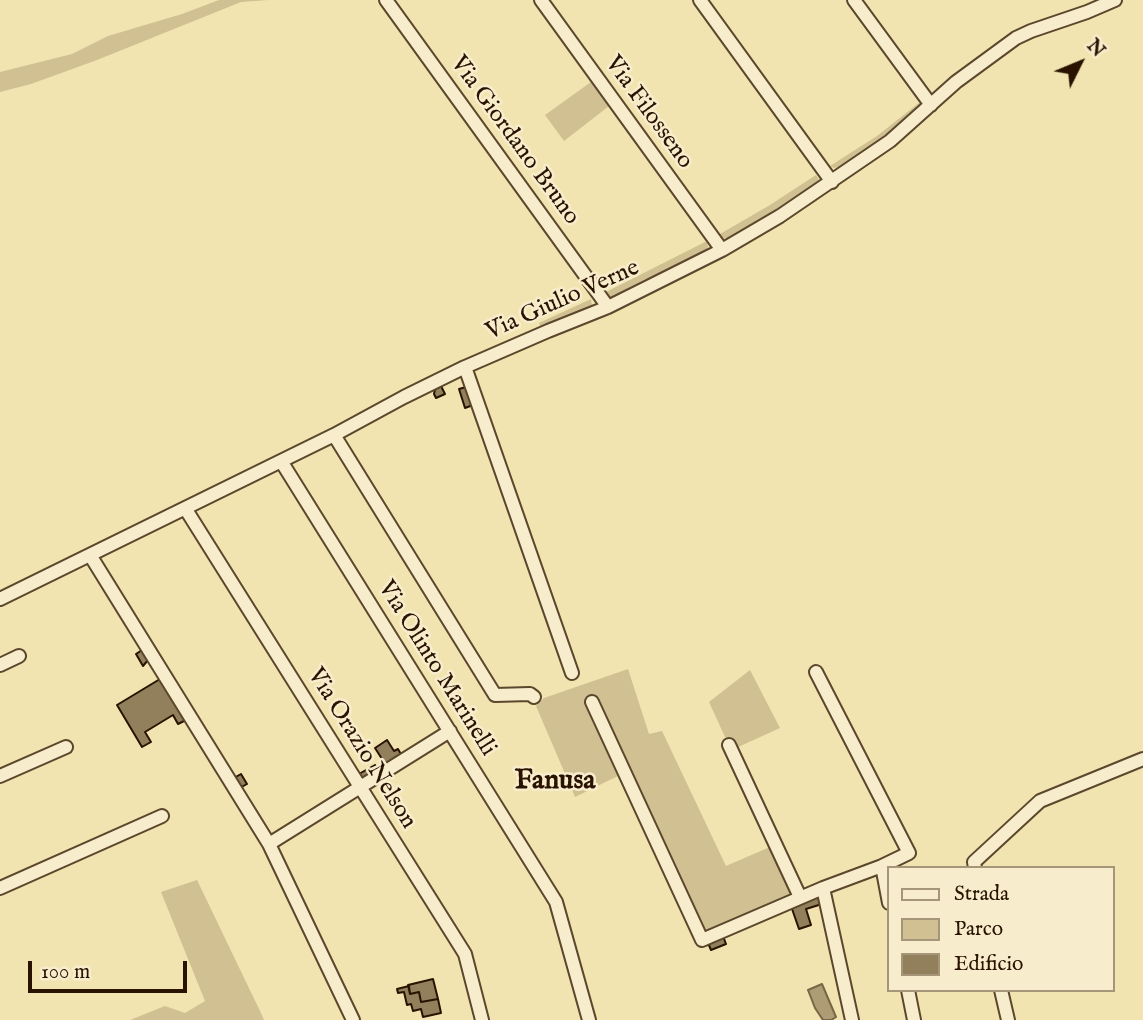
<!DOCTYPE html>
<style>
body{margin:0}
#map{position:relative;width:1143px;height:1020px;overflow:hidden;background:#f2e4b0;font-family:"IM FELL English",serif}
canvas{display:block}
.legend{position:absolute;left:887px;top:866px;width:228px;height:126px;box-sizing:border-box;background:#f7edcc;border:2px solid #a5967a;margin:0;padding:9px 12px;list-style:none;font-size:21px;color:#291300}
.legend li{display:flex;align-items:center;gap:14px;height:35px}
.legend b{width:35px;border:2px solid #a5967a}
.north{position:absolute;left:1045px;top:28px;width:70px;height:70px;-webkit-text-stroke:5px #f7edcc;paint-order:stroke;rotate:47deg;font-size:19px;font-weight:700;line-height:28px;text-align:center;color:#291300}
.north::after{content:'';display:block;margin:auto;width:24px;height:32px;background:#291300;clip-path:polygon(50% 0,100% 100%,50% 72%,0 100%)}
.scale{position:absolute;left:28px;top:961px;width:159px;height:32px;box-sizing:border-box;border:4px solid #291300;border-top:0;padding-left:9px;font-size:21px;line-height:24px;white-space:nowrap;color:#291300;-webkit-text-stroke:5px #f7edcc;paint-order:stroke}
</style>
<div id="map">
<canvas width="1143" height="1020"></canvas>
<ul class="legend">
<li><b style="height:9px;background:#f7edcc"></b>Strada</li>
<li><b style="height:19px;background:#d0c092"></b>Parco</li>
<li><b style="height:19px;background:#92805c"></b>Edificio</li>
</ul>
<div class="north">N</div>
<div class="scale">100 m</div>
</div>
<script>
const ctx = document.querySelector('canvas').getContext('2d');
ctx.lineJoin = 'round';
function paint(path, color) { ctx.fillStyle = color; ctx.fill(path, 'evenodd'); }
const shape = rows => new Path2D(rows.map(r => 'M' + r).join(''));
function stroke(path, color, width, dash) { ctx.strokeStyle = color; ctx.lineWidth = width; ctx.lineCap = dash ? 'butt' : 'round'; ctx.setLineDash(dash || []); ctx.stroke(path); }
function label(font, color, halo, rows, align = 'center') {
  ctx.font = font + ' "IM FELL English",serif'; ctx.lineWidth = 5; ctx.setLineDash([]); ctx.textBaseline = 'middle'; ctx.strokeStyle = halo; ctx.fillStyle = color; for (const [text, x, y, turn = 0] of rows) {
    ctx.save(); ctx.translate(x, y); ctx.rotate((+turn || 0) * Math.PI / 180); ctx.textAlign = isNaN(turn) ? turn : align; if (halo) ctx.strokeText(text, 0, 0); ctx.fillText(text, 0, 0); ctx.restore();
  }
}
const green = shape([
 [219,0,268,0,241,2,97,60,31,84,0,92,0,72,72,54,108,36,182,14],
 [591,82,609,106,564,141,545,115],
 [920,102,922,105,888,137,844,166,834,168,830,166,877,136],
 [816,175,819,180,818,184,788,205,729,239,723,238,720,234,770,205],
 [707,241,708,247,704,253,658,277,645,279,609,298,606,292],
 [591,299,592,305,589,309,542,330,539,323],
 [628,669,649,734,662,731,726,866,770,847,794,896,718,928,707,930,702,928,620,775,575,797,536,706,544,698],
 [750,670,780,728,736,748,737,742,731,737,725,737,709,702],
 [197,880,260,1011,264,1020,130,1020,165,1006,185,1013,205,1001,161,892]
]);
const water = shape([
 [822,984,836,1017,831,1020,823,1020,815,1008,808,990,822,984]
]);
const building = shape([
 [441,386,445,394,436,398,434,394,435,389,441,386],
 [466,387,473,405,465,408,459,389,466,387],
 [142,650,148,660,143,666,136,654,142,650],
 [160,679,186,720,178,724,173,715,145,732,151,742,142,747,117,705,160,679],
 [387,740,394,751,398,749,402,756,385,768,380,761,382,759,375,748,387,740],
 [375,765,379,771,361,782,357,775,375,765],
 [241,774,247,784,238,789,232,779,241,774],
 [817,897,821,900,822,904,806,909,811,925,799,929,791,906,817,897],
 [723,936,726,944,711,950,708,943,723,936],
 [433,979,438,999,421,1002,419,992,410,994,408,985,433,979],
 [409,986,410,994,419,992,421,1002,438,999,441,1013,423,1017,421,1009,413,1011,411,1004,407,1005,404,992,398,993,397,989,409,986]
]);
const minor = shape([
 [386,0,608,307],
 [541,0,722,250],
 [700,0,832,182],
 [854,0,931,105],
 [465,367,572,673],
 [334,435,495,695,530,694,534,697],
 [281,461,556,902,589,1020],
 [185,508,465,954,482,1020],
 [90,555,269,844,353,1020],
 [0,599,334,435,404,397,465,367,548,331,608,307,722,250,780,216,890,141,956,82,1016,38,1031,31,1087,12,1115,0],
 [0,665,19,656],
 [816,672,909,853,882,866],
 [592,702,702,940,823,888],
 [729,745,800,897],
 [0,776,66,747],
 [269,844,450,731],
 [975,868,974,862,1040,801,1143,759],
 [0,888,162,816],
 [908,990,914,1020],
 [1001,990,1008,1020],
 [852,1020,823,888,882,866,889,903]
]);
const streetNames = [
 ["Via Filosseno",648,113,54],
 ["Via Giordano Bruno",514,141,54],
 ["Via Giulio Verne",563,301,-24],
 ["Via Olinto Marinelli",436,669,58],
 ["Via Orazio Nelson",361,749,58]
];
const quarterNames = [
 ["Fanusa",555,782]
];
paint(green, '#d0c092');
paint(water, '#ae9d74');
stroke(water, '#796646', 2);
paint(building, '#92805c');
stroke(building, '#291300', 2);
stroke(minor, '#5b472c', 16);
stroke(minor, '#f7edcc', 12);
label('24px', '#291300', '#f7edcc', streetNames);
label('bold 28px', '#291300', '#f7edcc', quarterNames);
</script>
